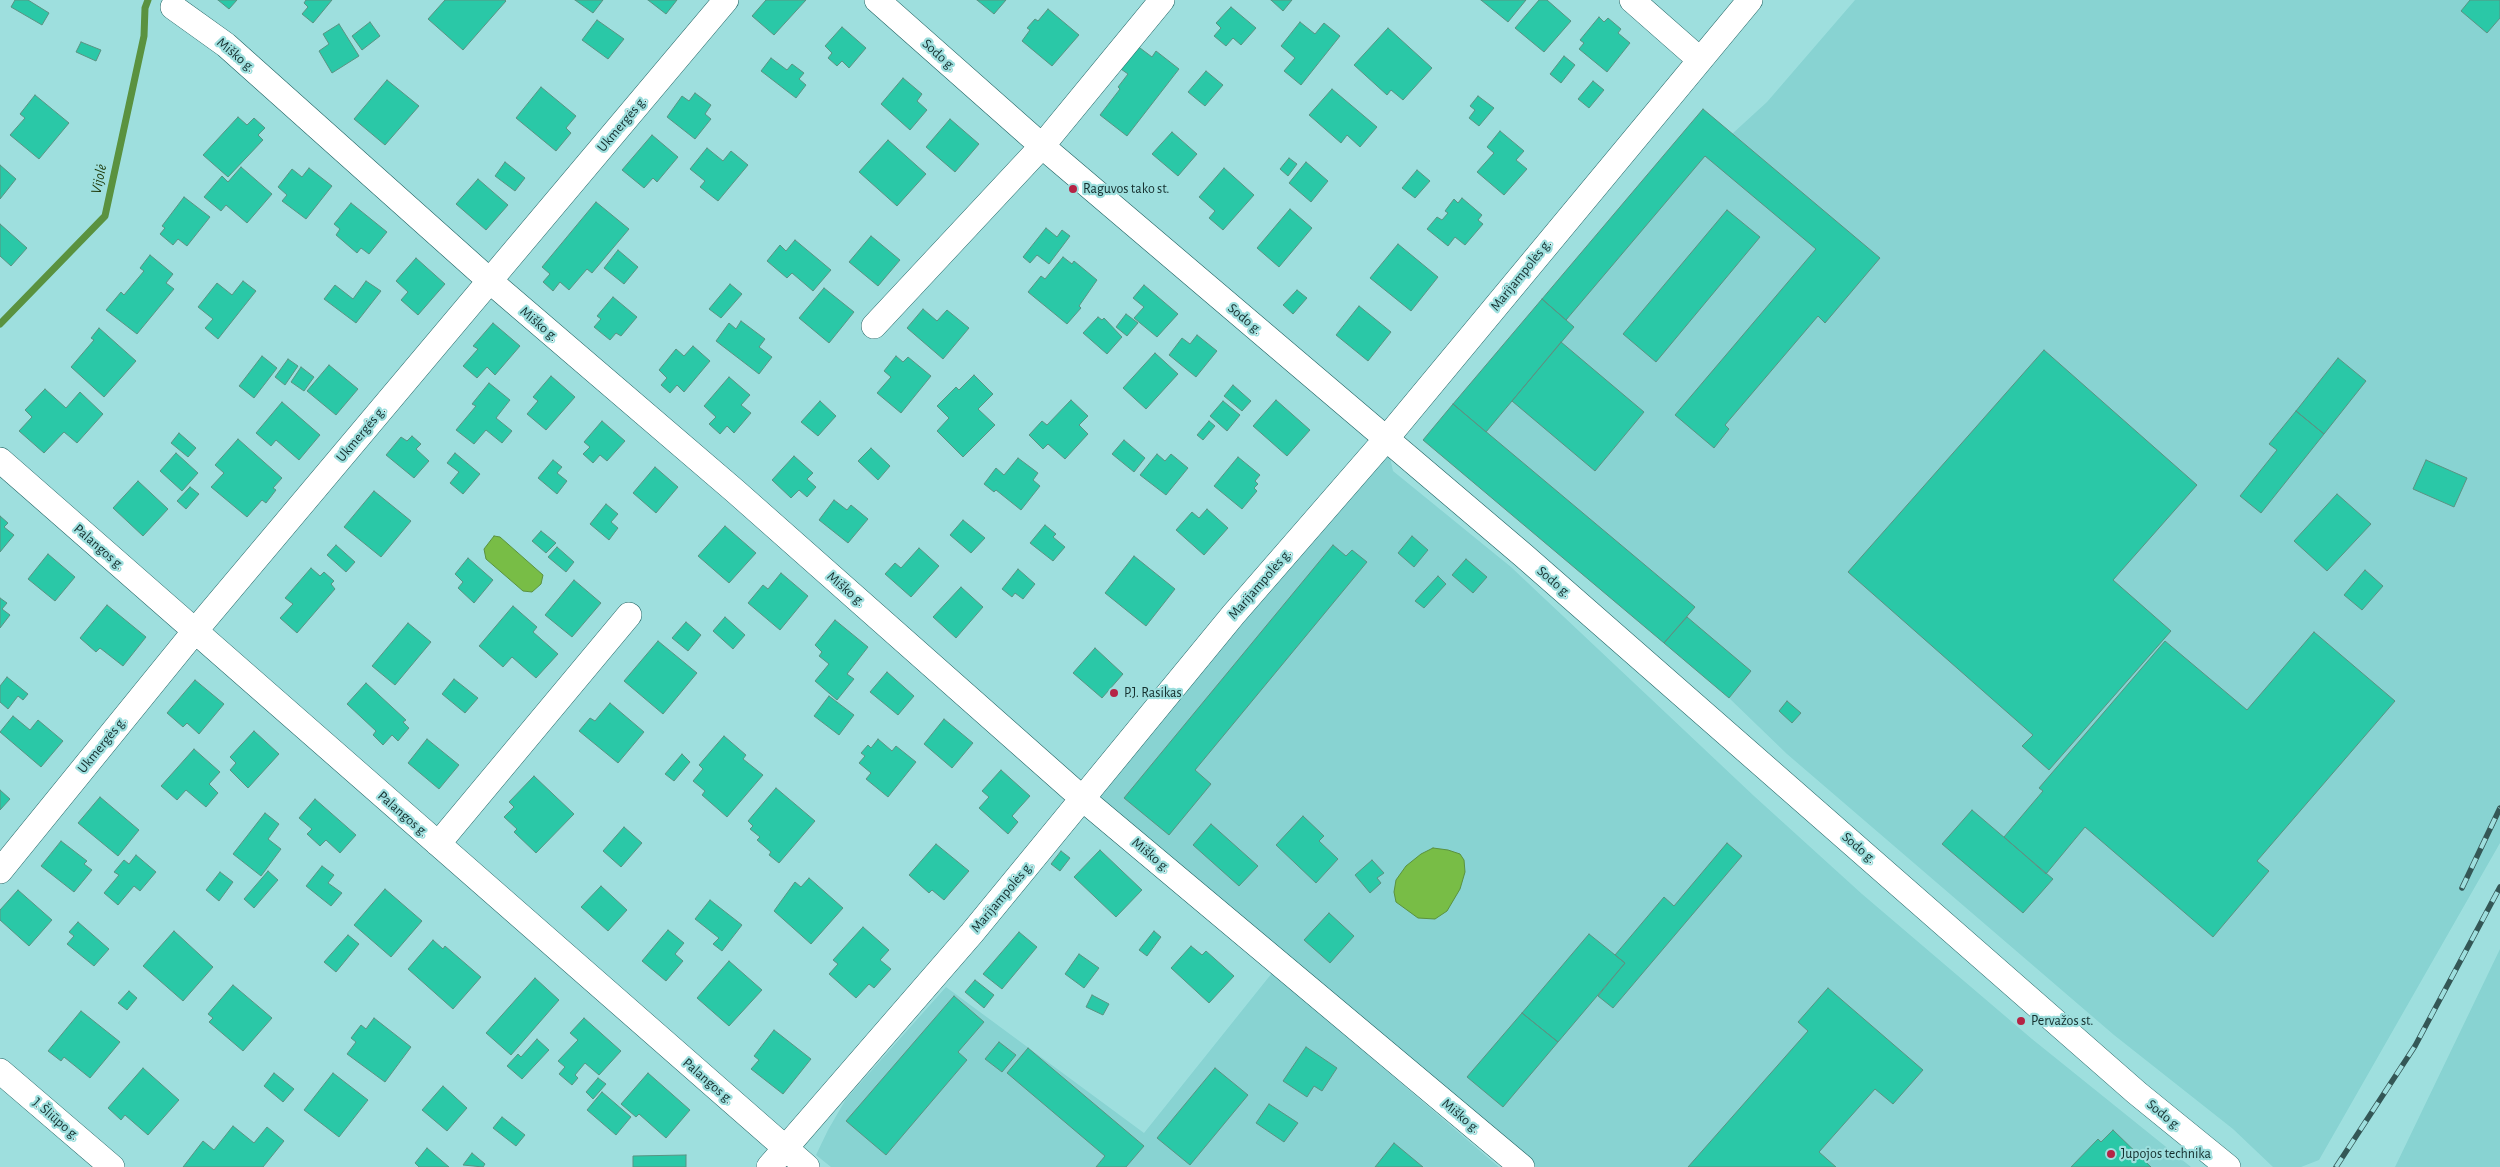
<!DOCTYPE html>
<meta charset="utf-8">
<style>
body{margin:0}
canvas{display:block;background:#9edfde}
</style>
<canvas width="2500" height="1167"></canvas>
<script>
const ctx = document.querySelector('canvas').getContext('2d');
ctx.lineJoin = 'round';
function paint(path, color) { ctx.fillStyle = color; ctx.fill(path, 'evenodd'); }
const shape = rows => new Path2D(rows.map(r => 'M' + r).join(''));
function stroke(path, color, width, dash) { ctx.strokeStyle = color; ctx.lineWidth = width; ctx.lineCap = dash ? 'butt' : 'round'; ctx.setLineDash(dash || []); ctx.stroke(path); }
function label(font, color, halo, rows, align = 'center') {
  ctx.font = font + ' "Alegreya Sans",sans-serif'; ctx.lineWidth = 4.5; ctx.setLineDash([]); ctx.textBaseline = 'middle'; ctx.strokeStyle = halo; ctx.fillStyle = color; for (const [text, x, y, turn = 0] of rows) {
    ctx.save(); ctx.translate(x, y); ctx.rotate((+turn || 0) * Math.PI / 180); ctx.textAlign = isNaN(turn) ? turn : align; if (halo) ctx.strokeText(text, 0, 0); ctx.fillText(text, 0, 0); ctx.restore();
  }
}
const built = shape([
 [1855,0,2500,0,2500,843,2319,1160,2301,1167,2273,1167,2233,1129,2114,1035,1787,754,1729,698,1423,440,1703,109,1732,134,1767,102],
 [1386,439,1393,471,1511,567,1754,796,1862,894,2032,1039,2191,1167,1522,1167,1083,799],
 [2500,949,2500,1167,2395,1167],
 [1272,973,1499,1167,831,1167,816,1155,828,1130,846,1099,946,987,1144,1133]
]);
const water = shape([
 [494,536,500,537,543,575,541,584,532,592,523,591,486,559,484,549,494,536],
 [1433,848,1448,850,1460,854,1464,860,1465,872,1460,889,1447,911,1435,919,1418,918,1396,902,1394,892,1396,880,1406,866,1421,854,1433,848]
]);
const stream = shape([
 [0,324,105,216,144,36,145,8,148,0]
]);
const building = shape([
 [15,0,28,0,49,13,42,25,11,7,15,0],
 [218,0,237,0,229,9,218,0],
 [306,0,332,0,313,23,302,14,308,7,304,3,306,0],
 [445,0,505,0,506,1,463,50,428,19,445,0],
 [575,0,603,0,593,13,575,0],
 [648,0,677,0,666,14,648,0],
 [766,0,806,0,774,35,752,16,766,0],
 [977,0,1006,0,994,14,977,0],
 [1271,0,1292,0,1283,11,1271,0],
 [1481,0,1526,0,1508,22,1481,0],
 [1539,0,1547,0,1571,21,1544,52,1515,28,1539,0],
 [2470,0,2500,0,2500,18,2487,33,2461,11,2470,0],
 [1231,7,1256,28,1241,45,1233,38,1226,46,1214,36,1221,28,1216,23,1231,7],
 [1048,9,1079,35,1052,66,1022,41,1030,30,1027,28,1035,19,1038,21,1048,9],
 [1599,17,1604,22,1608,18,1621,29,1618,33,1630,43,1607,72,1579,49,1584,43,1580,40,1599,17],
 [597,20,624,39,608,59,582,40,597,20],
 [370,22,380,36,362,50,352,36,370,22],
 [1300,22,1315,34,1324,23,1340,36,1301,85,1284,71,1295,58,1281,46,1300,22],
 [339,24,359,56,332,73,319,51,329,44,323,34,339,24],
 [842,27,866,48,849,68,842,61,837,66,828,58,832,53,825,46,842,27],
 [1388,28,1432,68,1403,100,1391,90,1387,95,1354,65,1388,28],
 [81,42,101,50,96,61,76,52,81,42],
 [1136,45,1152,57,1156,51,1179,69,1127,136,1100,115,1120,89,1118,87,1128,74,1118,67,1136,45],
 [1564,56,1575,65,1561,83,1550,74,1564,56],
 [771,58,787,70,792,64,804,73,799,79,806,85,796,98,761,71,771,58],
 [1206,71,1223,85,1205,106,1188,92,1206,71],
 [903,78,922,94,917,101,927,110,910,130,881,104,903,78],
 [387,80,419,106,385,145,354,119,387,80],
 [1593,81,1604,90,1589,108,1578,99,1593,81],
 [541,87,576,116,566,128,571,133,556,151,516,118,541,87],
 [1332,89,1377,127,1360,147,1347,135,1341,143,1309,115,1332,89],
 [695,93,711,105,705,114,711,119,695,139,667,117,682,96,689,101,695,93],
 [35,95,69,123,39,159,10,135,25,118,20,114,35,95],
 [1478,96,1494,108,1479,126,1469,118,1475,110,1470,106,1478,96],
 [1703,109,1880,258,1825,323,1818,316,1725,425,1729,429,1714,448,1675,415,1816,249,1705,156,1566,320,1542,299,1703,109],
 [238,117,247,125,254,118,265,128,258,135,263,140,228,177,203,155,238,117],
 [950,119,979,144,955,172,926,147,950,119],
 [1500,131,1524,151,1516,160,1527,169,1504,195,1477,172,1494,153,1487,147,1500,131],
 [1172,132,1197,154,1178,176,1152,154,1172,132],
 [652,135,678,157,657,182,653,178,644,188,622,170,652,135],
 [888,140,926,174,897,206,859,172,888,140],
 [707,148,723,161,731,151,748,165,718,201,700,187,705,181,690,169,707,148],
 [1289,158,1297,164,1288,176,1280,169,1289,158],
 [505,162,525,178,515,191,495,176,505,162],
 [1306,162,1328,181,1311,202,1289,183,1306,162],
 [0,165,16,179,0,199,0,165],
 [241,167,272,194,247,223,226,205,221,211,204,197,222,176,228,182,241,167],
 [309,168,332,186,306,219,282,201,287,195,278,187,292,169,302,177,309,168],
 [1224,168,1254,195,1223,230,1209,218,1215,211,1199,197,1224,168],
 [1417,170,1430,181,1415,198,1402,188,1417,170],
 [478,179,508,205,486,230,456,204,478,179],
 [184,197,210,217,187,246,178,239,173,245,160,234,165,228,162,226,184,197],
 [1462,198,1482,215,1478,220,1483,224,1465,245,1455,237,1448,246,1427,229,1437,217,1442,220,1448,213,1445,211,1454,199,1458,203,1462,198],
 [596,202,629,229,592,273,587,269,569,290,560,282,553,291,543,282,550,274,542,267,596,202],
 [351,203,387,232,369,254,361,248,357,253,336,235,340,229,334,224,351,203],
 [1290,209,1312,228,1279,267,1257,248,1290,209],
 [1727,210,1760,237,1656,362,1623,334,1727,210],
 [0,224,27,248,11,266,0,256,0,224],
 [1046,228,1057,237,1062,230,1070,236,1049,264,1037,255,1030,263,1023,257,1046,228],
 [871,236,900,260,878,286,849,262,871,236],
 [795,240,831,270,813,291,792,273,787,278,767,261,780,245,786,251,795,240],
 [1398,244,1438,277,1411,311,1370,278,1398,244],
 [618,250,638,267,624,284,604,268,618,250],
 [150,255,173,274,166,283,174,289,137,334,106,310,121,292,124,295,144,271,140,268,150,255],
 [1063,257,1072,264,1074,261,1097,280,1079,306,1081,308,1067,324,1028,292,1041,276,1045,279,1063,257],
 [416,258,445,284,418,315,401,300,408,292,396,281,416,258],
 [243,281,256,291,218,339,205,328,213,319,198,307,217,283,232,295,243,281],
 [366,281,381,291,356,323,324,299,335,285,353,299,366,281],
 [730,284,742,294,721,318,709,309,730,284],
 [1144,285,1178,314,1157,337,1134,318,1144,307,1133,298,1144,285],
 [824,288,854,312,829,343,799,318,824,288],
 [1297,290,1307,298,1293,314,1283,305,1297,290],
 [613,297,637,317,621,336,616,333,610,340,594,327,601,319,597,316,613,297],
 [1542,299,1574,327,1486,432,1453,404,1542,299],
 [1359,306,1391,332,1368,361,1336,335,1359,306],
 [923,309,937,321,947,310,969,328,943,359,907,328,923,309],
 [1126,314,1138,323,1127,336,1116,327,1126,314],
 [1098,317,1102,320,1104,318,1122,337,1107,354,1083,333,1098,317],
 [741,321,765,339,759,347,772,357,759,374,716,341,729,323,736,329,741,321],
 [493,323,520,346,495,375,487,367,477,378,463,366,478,349,473,346,493,323],
 [99,328,136,361,104,397,71,367,94,340,91,338,99,328],
 [1197,335,1217,351,1196,377,1169,355,1182,338,1190,344,1197,335],
 [1561,342,1644,412,1595,471,1512,401,1561,342],
 [693,346,710,361,684,392,677,385,670,393,661,385,667,378,659,370,676,349,684,356,693,346],
 [2044,350,2197,485,2113,580,2171,631,2049,770,2022,746,2033,735,1848,572,2044,350],
 [1155,353,1178,374,1146,409,1123,388,1155,353],
 [262,356,277,368,254,398,239,386,262,356],
 [896,356,903,362,908,357,931,376,901,413,877,393,891,377,884,371,896,356],
 [2338,358,2366,381,2324,434,2296,411,2338,358],
 [288,359,298,366,285,385,275,377,288,359],
 [329,365,358,389,336,415,307,391,329,365],
 [301,367,314,377,304,391,291,382,301,367],
 [974,375,993,394,978,409,995,425,963,457,937,431,949,418,937,406,956,387,959,390,974,375],
 [551,376,575,397,546,430,527,414,538,401,533,397,551,376],
 [729,377,750,395,741,405,751,413,734,433,727,426,720,434,709,424,716,417,704,406,729,377],
 [489,383,510,400,496,418,512,431,502,443,486,430,474,444,456,430,476,406,472,404,489,383],
 [1233,385,1251,401,1242,411,1224,396,1233,385],
 [45,389,66,408,80,392,103,414,77,443,64,432,44,453,19,431,32,417,25,410,45,389],
 [1071,400,1088,416,1079,425,1088,434,1065,459,1048,444,1043,449,1029,435,1042,421,1047,425,1071,400],
 [1276,400,1310,430,1287,456,1253,426,1276,400],
 [820,401,836,416,818,436,801,422,820,401],
 [1223,401,1240,415,1227,431,1210,416,1223,401],
 [282,402,320,435,299,460,276,440,271,446,256,433,282,402],
 [1453,404,1695,607,1664,643,1423,440,1453,404],
 [2296,411,2324,434,2261,513,2240,496,2277,450,2269,444,2296,411],
 [602,421,625,441,607,461,600,455,593,463,583,454,590,447,584,442,602,421],
 [1209,421,1215,426,1203,440,1197,435,1209,421],
 [179,433,196,448,188,457,171,443,179,433],
 [412,436,421,444,416,449,429,461,414,478,386,455,401,437,407,441,412,436],
 [238,439,282,478,273,488,276,490,266,503,262,500,247,517,211,487,224,473,215,465,238,439],
 [1124,440,1145,458,1134,472,1112,454,1124,440],
 [871,448,890,466,878,480,858,461,871,448],
 [176,453,198,473,182,491,160,471,176,453],
 [455,453,480,474,463,494,450,483,459,472,447,463,455,453],
 [1157,454,1165,461,1171,454,1188,468,1166,495,1140,475,1157,454],
 [794,456,813,473,807,479,816,487,807,497,799,490,791,498,772,480,794,456],
 [1238,457,1260,475,1255,481,1258,484,1254,488,1257,491,1242,509,1214,486,1238,457],
 [1018,458,1038,473,1033,480,1040,486,1021,510,996,490,994,492,984,484,996,468,1004,475,1018,458],
 [553,460,562,467,557,473,567,481,557,494,538,478,553,460],
 [2426,460,2467,478,2454,507,2413,489,2426,460],
 [655,467,678,487,656,513,633,493,655,467],
 [138,481,168,509,143,536,113,508,138,481],
 [190,487,199,494,186,509,177,501,190,487],
 [374,491,411,521,381,557,344,527,374,491],
 [2337,494,2371,524,2327,571,2294,541,2337,494],
 [834,500,847,510,851,505,868,519,848,543,819,520,834,500],
 [606,504,618,514,611,522,618,528,609,540,590,524,606,504],
 [1207,509,1228,528,1204,555,1176,530,1192,512,1199,518,1207,509],
 [0,516,8,523,4,527,14,535,0,552,0,516],
 [963,520,985,538,971,553,950,535,963,520],
 [1045,525,1056,534,1053,537,1065,547,1053,561,1030,543,1045,525],
 [725,526,756,553,729,583,698,556,725,526],
 [541,531,556,543,546,553,532,541,541,531],
 [1412,536,1428,550,1414,567,1398,553,1412,536],
 [336,545,355,562,346,572,327,555,336,545],
 [1333,545,1346,556,1352,550,1367,562,1195,770,1211,784,1169,835,1124,798,1333,545],
 [557,547,574,562,566,572,548,557,557,547],
 [919,548,939,566,911,597,885,574,895,563,901,568,919,548],
 [48,554,75,577,55,601,28,579,48,554],
 [1134,556,1175,589,1146,626,1105,593,1134,556],
 [468,558,493,580,474,603,458,588,463,582,455,574,468,558],
 [1466,559,1487,577,1473,593,1452,575,1466,559],
 [311,568,320,576,324,572,334,581,331,584,335,589,297,633,280,618,293,604,285,598,311,568],
 [1018,569,1035,584,1023,599,1015,593,1012,597,1002,589,1018,569],
 [2365,570,2383,586,2362,610,2344,595,2365,570],
 [781,573,808,596,780,630,748,603,763,585,768,589,781,573],
 [1438,576,1446,584,1424,608,1415,601,1438,576],
 [574,580,601,603,572,637,545,615,574,580],
 [961,587,983,607,956,638,933,617,961,587],
 [0,598,7,603,2,609,10,615,0,628,0,598],
 [107,605,146,637,123,666,100,648,96,652,80,638,107,605],
 [513,606,537,627,533,632,558,654,536,678,512,657,503,667,479,646,513,606],
 [725,617,745,635,733,649,713,631,725,617],
 [1687,617,1751,671,1729,698,1664,643,1687,617],
 [835,620,868,647,847,674,854,679,837,700,815,681,829,664,819,656,822,652,815,645,835,620],
 [686,622,701,635,688,651,672,638,686,622],
 [408,623,431,642,395,685,372,666,408,623],
 [2314,632,2395,701,2257,861,2269,871,2213,937,2085,827,2046,874,2004,837,2043,791,2039,788,2165,641,2247,710,2314,632],
 [658,641,697,673,663,714,624,681,658,641],
 [1095,648,1123,674,1102,698,1073,673,1095,648],
 [887,672,914,696,898,715,870,692,887,672],
 [7,677,28,694,23,700,18,696,8,709,0,702,0,686,7,677],
 [454,679,478,698,465,713,442,694,454,679],
 [195,680,224,704,199,734,187,723,183,727,167,713,195,680],
 [366,683,406,720,403,722,409,728,398,741,392,735,383,745,373,735,376,731,347,704,366,683],
 [829,696,854,715,839,735,814,716,829,696],
 [1787,701,1801,713,1792,723,1779,711,1787,701],
 [610,703,644,732,618,763,579,731,590,718,595,721,610,703],
 [13,716,30,730,38,720,63,741,41,767,0,732,13,716],
 [944,719,973,743,952,768,924,744,944,719],
 [254,731,279,754,248,788,230,770,236,763,230,757,254,731],
 [724,736,746,755,743,759,763,775,727,817,702,795,705,791,693,781,703,769,699,765,724,736],
 [427,739,459,765,439,789,408,763,427,739],
 [878,739,892,751,896,746,916,762,888,797,866,779,871,773,859,763,865,756,861,753,868,745,871,748,878,739],
 [194,749,220,772,209,784,218,793,206,807,186,790,177,800,161,786,194,749],
 [682,754,690,762,674,781,665,774,682,754],
 [1001,770,1030,796,1012,816,1018,822,1008,834,979,808,989,797,982,791,1001,770],
 [534,776,574,814,536,853,514,832,517,829,504,817,514,807,509,802,534,776],
 [776,788,815,821,779,863,769,855,771,852,757,840,760,837,750,829,753,826,748,821,776,788],
 [0,790,10,799,0,810,0,790],
 [100,797,139,830,118,856,78,823,100,797],
 [315,799,356,835,340,853,326,840,320,846,307,834,312,829,299,818,315,799],
 [1972,810,2053,879,2023,913,1942,844,1972,810],
 [265,813,279,824,268,839,281,849,261,876,233,854,265,813],
 [1303,816,1324,836,1319,841,1338,859,1316,883,1276,845,1303,816],
 [1211,824,1258,866,1239,886,1193,845,1211,824],
 [624,827,642,843,621,867,603,851,624,827],
 [61,841,87,861,84,864,92,870,74,892,41,866,61,841],
 [1727,843,1742,856,1613,1008,1598,996,1625,963,1615,955,1664,897,1674,906,1727,843],
 [936,844,969,871,944,900,932,890,929,893,909,875,936,844],
 [1100,850,1142,890,1116,917,1074,877,1100,850],
 [1061,851,1070,858,1060,871,1051,864,1061,851],
 [136,855,156,872,140,891,134,886,118,905,104,893,119,875,114,872,124,860,129,864,136,855],
 [1372,860,1384,873,1377,878,1381,883,1370,893,1355,875,1372,860],
 [322,866,334,875,328,883,342,893,331,906,306,886,322,866],
 [268,871,278,880,254,908,244,899,268,871],
 [220,872,233,882,219,901,206,890,220,872],
 [809,878,843,908,811,944,774,911,795,882,801,887,809,878],
 [601,886,627,910,608,931,581,907,601,886],
 [385,889,422,921,391,957,354,925,385,889],
 [18,890,52,920,29,946,0,920,0,910,18,890],
 [710,900,742,925,722,951,713,944,719,938,695,919,710,900],
 [1329,913,1354,936,1330,963,1304,940,1329,913],
 [78,922,109,949,94,966,67,944,74,936,69,932,78,922],
 [863,927,889,950,880,960,891,969,874,988,869,984,856,998,829,974,838,964,833,960,863,927],
 [668,930,684,943,675,954,683,961,666,981,642,961,668,930],
 [174,931,213,967,183,1001,143,966,174,931],
 [1154,931,1161,937,1147,956,1139,950,1154,931],
 [1019,932,1037,947,1002,989,983,974,1019,932],
 [1589,934,1625,963,1558,1042,1522,1013,1589,934],
 [348,935,359,944,336,972,324,962,348,935],
 [433,940,443,949,445,946,481,977,453,1009,408,969,433,940],
 [1191,946,1202,955,1206,951,1234,976,1209,1003,1171,968,1191,946],
 [1079,954,1099,968,1084,988,1065,974,1079,954],
 [729,961,762,990,729,1026,697,998,729,961],
 [535,978,559,1000,511,1055,486,1033,535,978],
 [975,980,994,995,984,1008,965,992,975,980],
 [233,985,272,1018,243,1051,209,1022,213,1018,208,1014,233,985],
 [1828,988,1923,1070,1893,1104,1875,1089,1819,1152,1836,1167,1688,1167,1808,1031,1798,1022,1828,988],
 [129,991,137,998,127,1010,118,1003,129,991],
 [1092,995,1109,1004,1103,1015,1086,1007,1092,995],
 [954,996,984,1022,958,1052,967,1060,886,1155,846,1121,954,996],
 [81,1011,120,1042,90,1078,64,1057,61,1061,48,1051,81,1011],
 [1522,1013,1558,1042,1503,1107,1467,1077,1522,1013],
 [374,1018,411,1047,385,1082,347,1054,356,1042,351,1038,361,1025,366,1029,374,1018],
 [584,1018,621,1051,599,1075,585,1063,575,1075,578,1078,572,1085,559,1074,565,1067,558,1061,578,1040,570,1033,584,1018],
 [774,1030,811,1059,783,1094,751,1069,759,1060,754,1056,774,1030],
 [537,1039,549,1050,522,1079,507,1066,518,1054,521,1057,537,1039],
 [999,1042,1016,1055,1002,1072,985,1059,999,1042],
 [1306,1047,1337,1068,1322,1091,1314,1086,1307,1097,1283,1081,1306,1047],
 [1028,1048,1144,1146,1126,1167,1096,1167,1105,1156,1007,1073,1028,1048],
 [143,1068,179,1100,148,1135,125,1115,121,1120,108,1108,143,1068],
 [1215,1068,1248,1095,1190,1165,1157,1138,1215,1068],
 [274,1073,294,1089,283,1102,264,1086,274,1073],
 [333,1073,368,1100,339,1137,304,1110,333,1073],
 [648,1073,690,1110,666,1138,639,1114,636,1117,621,1104,648,1073],
 [598,1078,606,1084,593,1099,586,1092,598,1078],
 [443,1086,467,1108,447,1131,422,1110,443,1086],
 [602,1092,631,1117,616,1135,587,1110,602,1092],
 [1269,1104,1298,1123,1284,1142,1256,1123,1269,1104],
 [502,1117,525,1135,516,1146,493,1128,502,1117],
 [233,1126,254,1143,267,1127,284,1141,263,1167,183,1167,203,1141,214,1150,233,1126],
 [2113,1130,2151,1167,2071,1167,2098,1139,2101,1142,2113,1130],
 [1394,1143,1423,1167,1375,1167,1394,1143],
 [427,1148,449,1167,419,1167,415,1163,427,1148],
 [472,1153,485,1164,483,1167,463,1165,472,1153],
 [686,1155,686,1167,633,1167,633,1156,686,1155]
]);
const minor = shape([
 [877,0,1042,146,1523,555,2137,1093,2228,1167],
 [1632,0,1699,59],
 [173,7,226,45,490,281,735,491,1083,799,1522,1167],
 [874,326,1042,146,1162,0],
 [0,460,807,1167],
 [438,844,629,615],
 [0,871,195,631,726,0],
 [0,1071,112,1167],
 [769,1167,972,933,1233,615,1386,439,1750,0]
]);
const rail = shape([
 [2462,888,2500,808],
 [2336,1167,2415,1046,2500,887]
]);
const markers = [
 [1073,189,5,"#b52445"],
 [1114,693,5,"#b52445"],
 [2021,1021,5,"#b52445"],
 [2111,1154,5,"#b52445"]
];
const streetNames = [
 ["Miško g.",236,55,40],
 ["Sodo g.",939,55,42],
 ["Ukmergės g.",622,124,-50],
 ["Marijampolės g.",1521,275,-51],
 ["Sodo g.",1245,319,40],
 ["Miško g.",539,324,41],
 ["Ukmergės g.",361,434,-50],
 ["Palangos g.",99,547,41],
 ["Sodo g.",1554,582,41],
 ["Marijampolės g.",1260,584,-49],
 ["Miško g.",846,589,41],
 ["Ukmergės g.",102,745,-51],
 ["Palangos g.",403,814,41],
 ["Sodo g.",1859,848,41],
 ["Miško g.",1151,855,40],
 ["Marijampolės g.",1002,897,-50],
 ["Palangos g.",708,1081,41],
 ["Sodo g.",2164,1115,39],
 ["Miško g.",1461,1116,40],
 ["J. Šliūpo g.",56,1119,41]
];
const poiNames = [
 ["Raguvos tako st.",1083,189],
 ["P.J. Rasikas",1124,693],
 ["Pervažos st.",2031,1021],
 ["Jupojos technika",2121,1154]
];
const waterNames = [
 ["Vijolė",99,179,-78]
];
paint(built, '#88d3d2');
paint(water, '#78bd46');
stroke(water, '#5a923f', 1);
stroke(stream, '#5a923f', 7);
paint(building, '#2ac8a7');
stroke(building, '#5a9383', 1);
stroke(minor, '#1f6262', 26);
stroke(minor, '#fff', 25);
stroke(rail, '#345756', 5.5);
stroke(rail, '#9edfde', 4, [11]);
for (const [x, y, r, color] of markers) { const dot = new Path2D(); dot.arc(x, y, r, 0, 2 * Math.PI); ctx.fillStyle = color; ctx.fill(dot); stroke(dot, '#9edfde', 2); }
label('14px', '#142f2e', '#9edfde', streetNames);
label('14px', '#142f2e', '#9edfde', poiNames, 'left');
label('italic 15px', '#1a3404', '#9edfde', waterNames);
</script>
